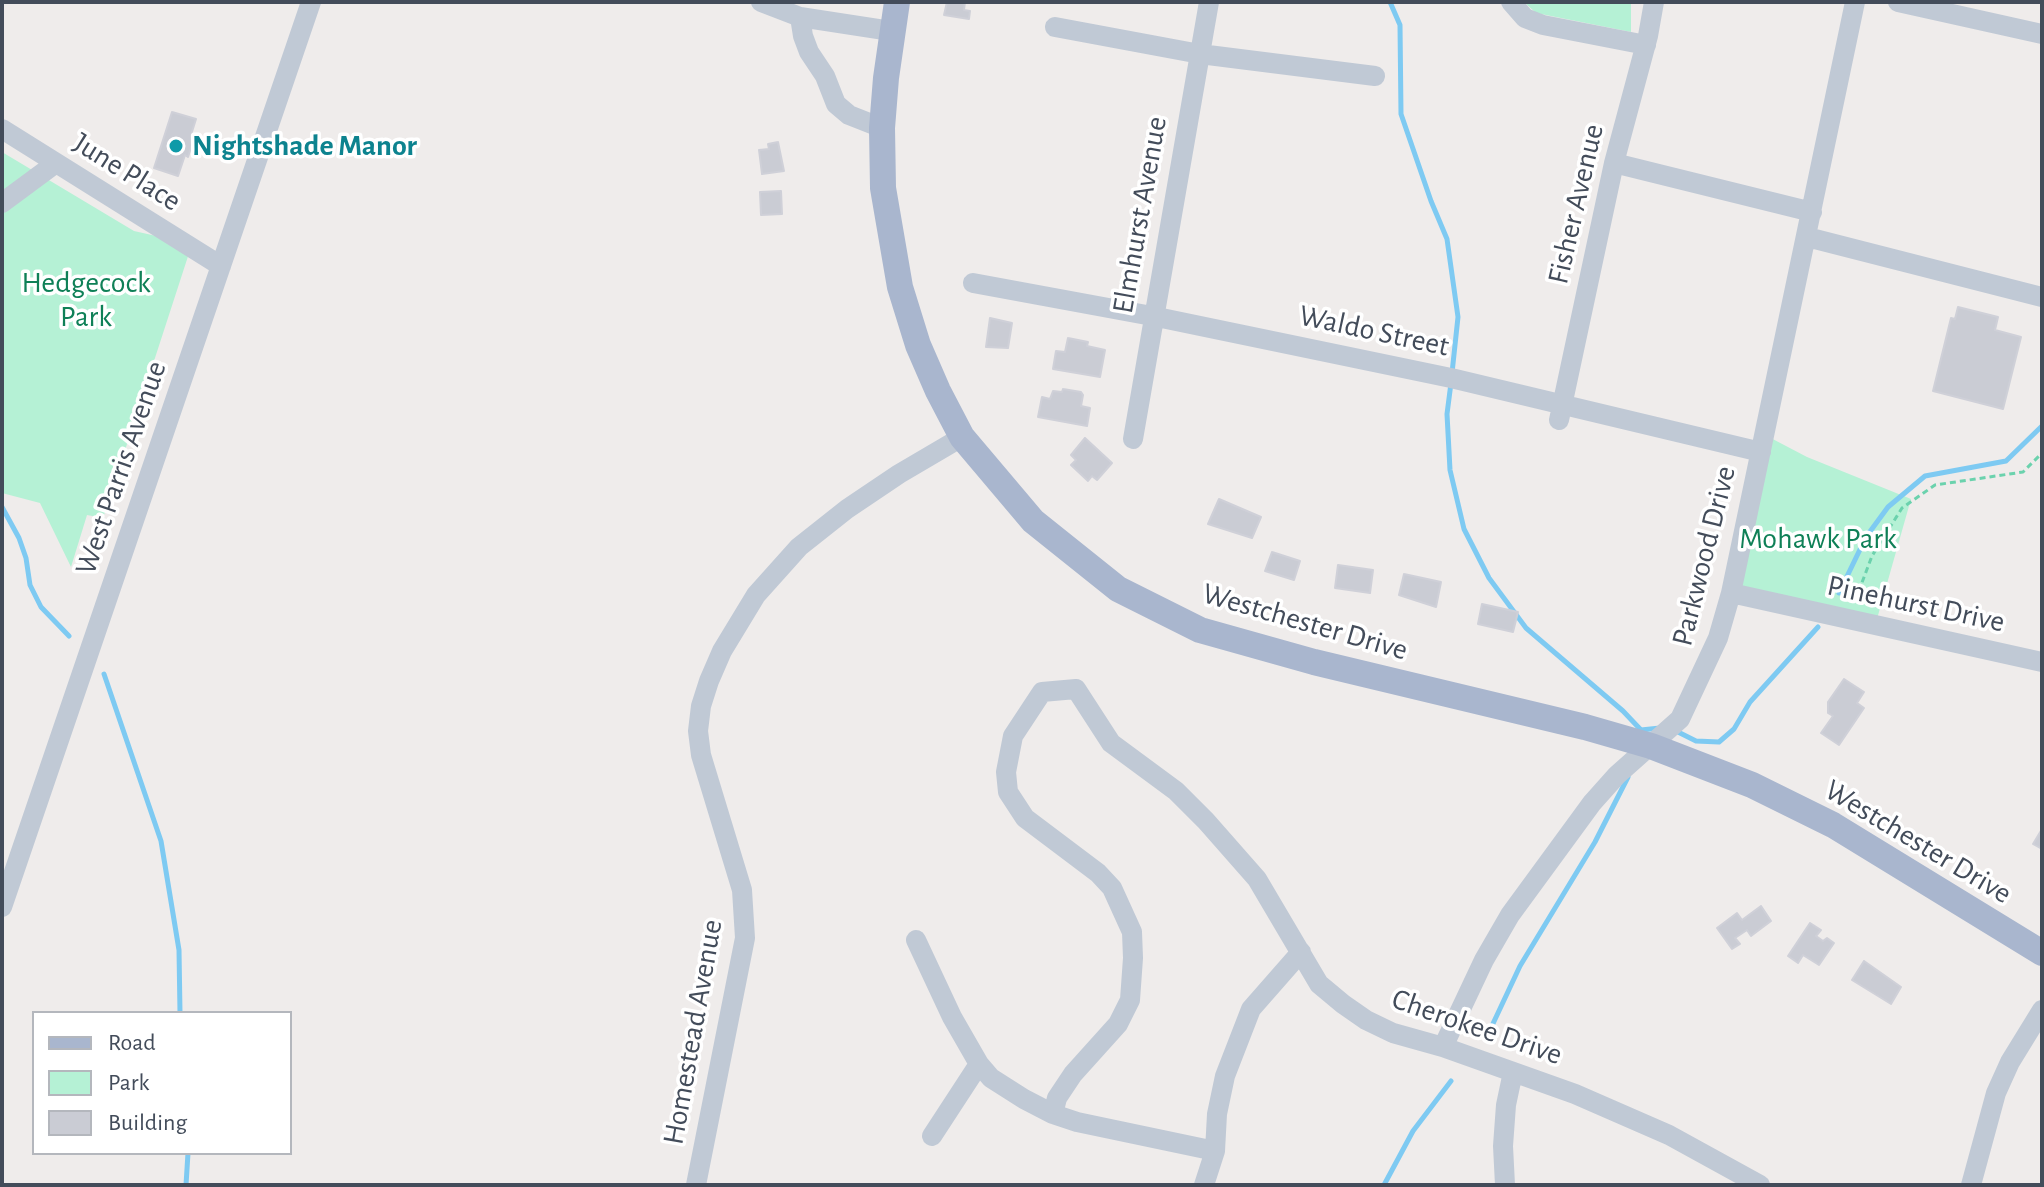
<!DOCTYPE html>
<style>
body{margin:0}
#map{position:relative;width:2044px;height:1187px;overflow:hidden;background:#efeceb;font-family:"Alegreya Sans",sans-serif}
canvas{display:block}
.frame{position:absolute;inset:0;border:4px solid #434c5a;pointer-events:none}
.legend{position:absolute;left:32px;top:1011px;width:260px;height:144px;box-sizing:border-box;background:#fff;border:2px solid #b4b7bd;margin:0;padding:10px 14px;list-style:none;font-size:24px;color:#434c5a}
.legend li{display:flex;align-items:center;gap:16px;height:40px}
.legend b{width:40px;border:2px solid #b4b7bd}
</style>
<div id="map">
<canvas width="2044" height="1187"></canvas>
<div class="frame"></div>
<ul class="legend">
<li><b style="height:10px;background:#a9b6ce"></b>Road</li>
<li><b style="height:22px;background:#b5f1d5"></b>Park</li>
<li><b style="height:22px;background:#caccd4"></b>Building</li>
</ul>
</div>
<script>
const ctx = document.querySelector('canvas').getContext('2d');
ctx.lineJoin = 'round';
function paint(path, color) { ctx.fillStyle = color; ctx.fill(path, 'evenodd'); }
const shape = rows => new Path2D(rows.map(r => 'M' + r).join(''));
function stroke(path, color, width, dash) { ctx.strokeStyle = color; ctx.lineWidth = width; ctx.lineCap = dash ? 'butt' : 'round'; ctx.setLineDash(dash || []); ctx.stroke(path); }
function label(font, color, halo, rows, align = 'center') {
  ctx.font = font + ' "Alegreya Sans",sans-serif'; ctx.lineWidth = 7; ctx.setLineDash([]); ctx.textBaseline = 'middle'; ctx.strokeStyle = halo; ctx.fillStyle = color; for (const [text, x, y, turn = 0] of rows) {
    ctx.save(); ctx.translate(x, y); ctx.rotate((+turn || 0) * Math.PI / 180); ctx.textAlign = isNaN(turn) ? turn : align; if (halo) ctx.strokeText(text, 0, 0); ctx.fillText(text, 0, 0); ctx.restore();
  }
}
const green = shape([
 [1524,2,1631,2,1631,32,1536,13],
 [2,152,134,231,192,244,103,518,87,515,71,567,40,503,2,493],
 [1765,435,1807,457,1911,499,1875,626,1731,593]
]);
const stream = shape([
 [1390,2,1400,25,1401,114,1431,201,1447,239,1458,317,1452,373],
 [1451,383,1447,414,1450,470,1464,529,1489,578,1526,628,1623,711,1641,730],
 [2,507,19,538,26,558,30,585,41,607,69,636],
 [1839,593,1866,537,1888,507,1925,476,2006,461,2042,426],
 [104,674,161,841,179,950,180,1013],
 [1641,730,1660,728],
 [1674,730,1696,741,1719,742,1734,729,1750,702,1818,627],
 [1490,1030,1520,966,1595,842,1628,777],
 [186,1185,188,1153],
 [1384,1185,1413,1131,1451,1081]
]);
const building = shape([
 [947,2,965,2,964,10,970,11,969,19,944,15,947,2],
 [172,112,196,119,191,135,195,136,188,157,185,155,178,176,154,168,172,112],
 [778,142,784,171,762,174,759,150,769,149,768,144,778,142],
 [781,191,782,214,761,215,760,192,781,191],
 [1958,307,1998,317,1995,330,2021,337,2003,409,1933,391,1951,318,1955,319,1958,307],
 [990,318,1012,323,1008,348,986,347,990,318],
 [1068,338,1088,342,1087,346,1105,350,1100,377,1053,369,1056,351,1065,352,1068,338],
 [1063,389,1081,392,1083,395,1081,406,1090,408,1087,426,1038,417,1042,397,1050,399,1053,391,1062,392,1063,389],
 [1085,438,1112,463,1097,480,1092,476,1088,481,1071,465,1076,460,1071,455,1085,438],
 [1219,499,1261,517,1252,538,1208,524,1219,499],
 [1272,552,1300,561,1294,580,1265,571,1272,552],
 [1338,565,1373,570,1370,593,1335,588,1338,565],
 [1404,574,1441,582,1436,607,1399,595,1404,574],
 [1482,604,1518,612,1513,632,1478,624,1482,604],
 [1844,679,1864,692,1857,703,1864,708,1839,745,1821,733,1833,716,1828,713,1828,702,1844,679],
 [2042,829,2042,849,2033,844,2042,829],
 [1761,906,1771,921,1751,936,1747,930,1735,938,1740,944,1732,949,1717,928,1737,913,1742,920,1761,906],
 [1810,923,1821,930,1816,936,1823,941,1827,938,1834,943,1819,965,1803,955,1798,963,1788,956,1810,923],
 [1864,961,1901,987,1891,1004,1852,980,1864,961]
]);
const path = shape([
 [1855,601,1872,556,1902,508,1935,485,2023,472,2042,453]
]);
const minor = shape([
 [761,2,800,17,891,31],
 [1511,2,1525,18,1543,25,1646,45],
 [1898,2,2042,34],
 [800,17,803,36,809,52,825,76,836,104,849,115,882,128],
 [1055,27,1200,54,1375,76],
 [2,129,221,266],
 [1614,163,1812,212],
 [2,203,56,163],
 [1807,237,2042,297],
 [973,283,1152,316,1451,378,1761,452],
 [1559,420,1614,163,1648,36,1654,2],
 [1133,439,1209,2],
 [1731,593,2042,662],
 [2,907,311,2],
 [916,940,952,1017,979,1064,991,1078,1024,1099,1053,1114,1077,1122,1215,1151],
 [1443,1047,1484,960,1510,915,1592,803,1617,775,1680,719,1718,638,1731,593,1855,2],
 [1053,1114,1057,1098,1073,1074,1118,1024,1130,1000,1133,958,1132,932,1112,888,1098,873,1025,818,1008,792,1006,772,1013,736,1042,692,1076,689,1111,743,1176,791,1206,821,1257,879,1319,984,1343,1004,1366,1020,1393,1033,1443,1047,1575,1094,1669,1135,1760,1185],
 [932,1136,979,1064],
 [696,1185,745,938,742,890,701,755,698,731,701,706,709,681,722,651,756,595,799,547,847,509,899,474,962,437],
 [1204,1185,1215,1151,1217,1114,1225,1076,1251,1009,1301,952],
 [1505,1185,1503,1146,1506,1105,1513,1072],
 [1971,1185,1996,1093,2010,1062,2042,1010]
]);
const major = shape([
 [897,2,886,78,882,128,883,188,900,287,918,345,938,391,962,437,1033,521,1118,589,1200,630,1314,662,1585,727,1651,746,1752,785,1833,825,2042,953]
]);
const markers = [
 [176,146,8,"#0f9aa8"]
];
const cultureNames = [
 ["Nightshade Manor",192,146]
];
const streetNames = [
 ["June Place",127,172,32],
 ["Fisher Avenue",1576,204,-77],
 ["Elmhurst Avenue",1140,215,-80],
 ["Waldo Street",1374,331,12],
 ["West Parris Avenue",121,468,-71],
 ["Parkwood Drive",1704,556,-76],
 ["Pinehurst Drive",1916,604,12],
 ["Westchester Drive",1305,622,16],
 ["Westchester Drive",1918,842,31],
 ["Cherokee Drive",1477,1027,19],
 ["Homestead Avenue",693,1032,-80]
];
const parkNames = [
 ["Hedgecock",86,283],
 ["Park",86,317],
 ["Mohawk Park",1818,539]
];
paint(green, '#b5f1d5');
stroke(stream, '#7ecaf2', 5);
paint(building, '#caccd4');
stroke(building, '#cfd0d8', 2);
stroke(path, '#6bd2ad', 3, [6, 4]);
stroke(minor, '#c0c9d5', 20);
stroke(major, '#a9b6ce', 26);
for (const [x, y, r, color] of markers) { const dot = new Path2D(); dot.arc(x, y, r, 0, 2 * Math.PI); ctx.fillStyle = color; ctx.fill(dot); stroke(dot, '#fff', 3); }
label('bold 30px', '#0d838f', '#fff', cultureNames, 'left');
label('30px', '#434c5a', '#fff', streetNames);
label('30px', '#0f8057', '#fff', parkNames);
</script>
